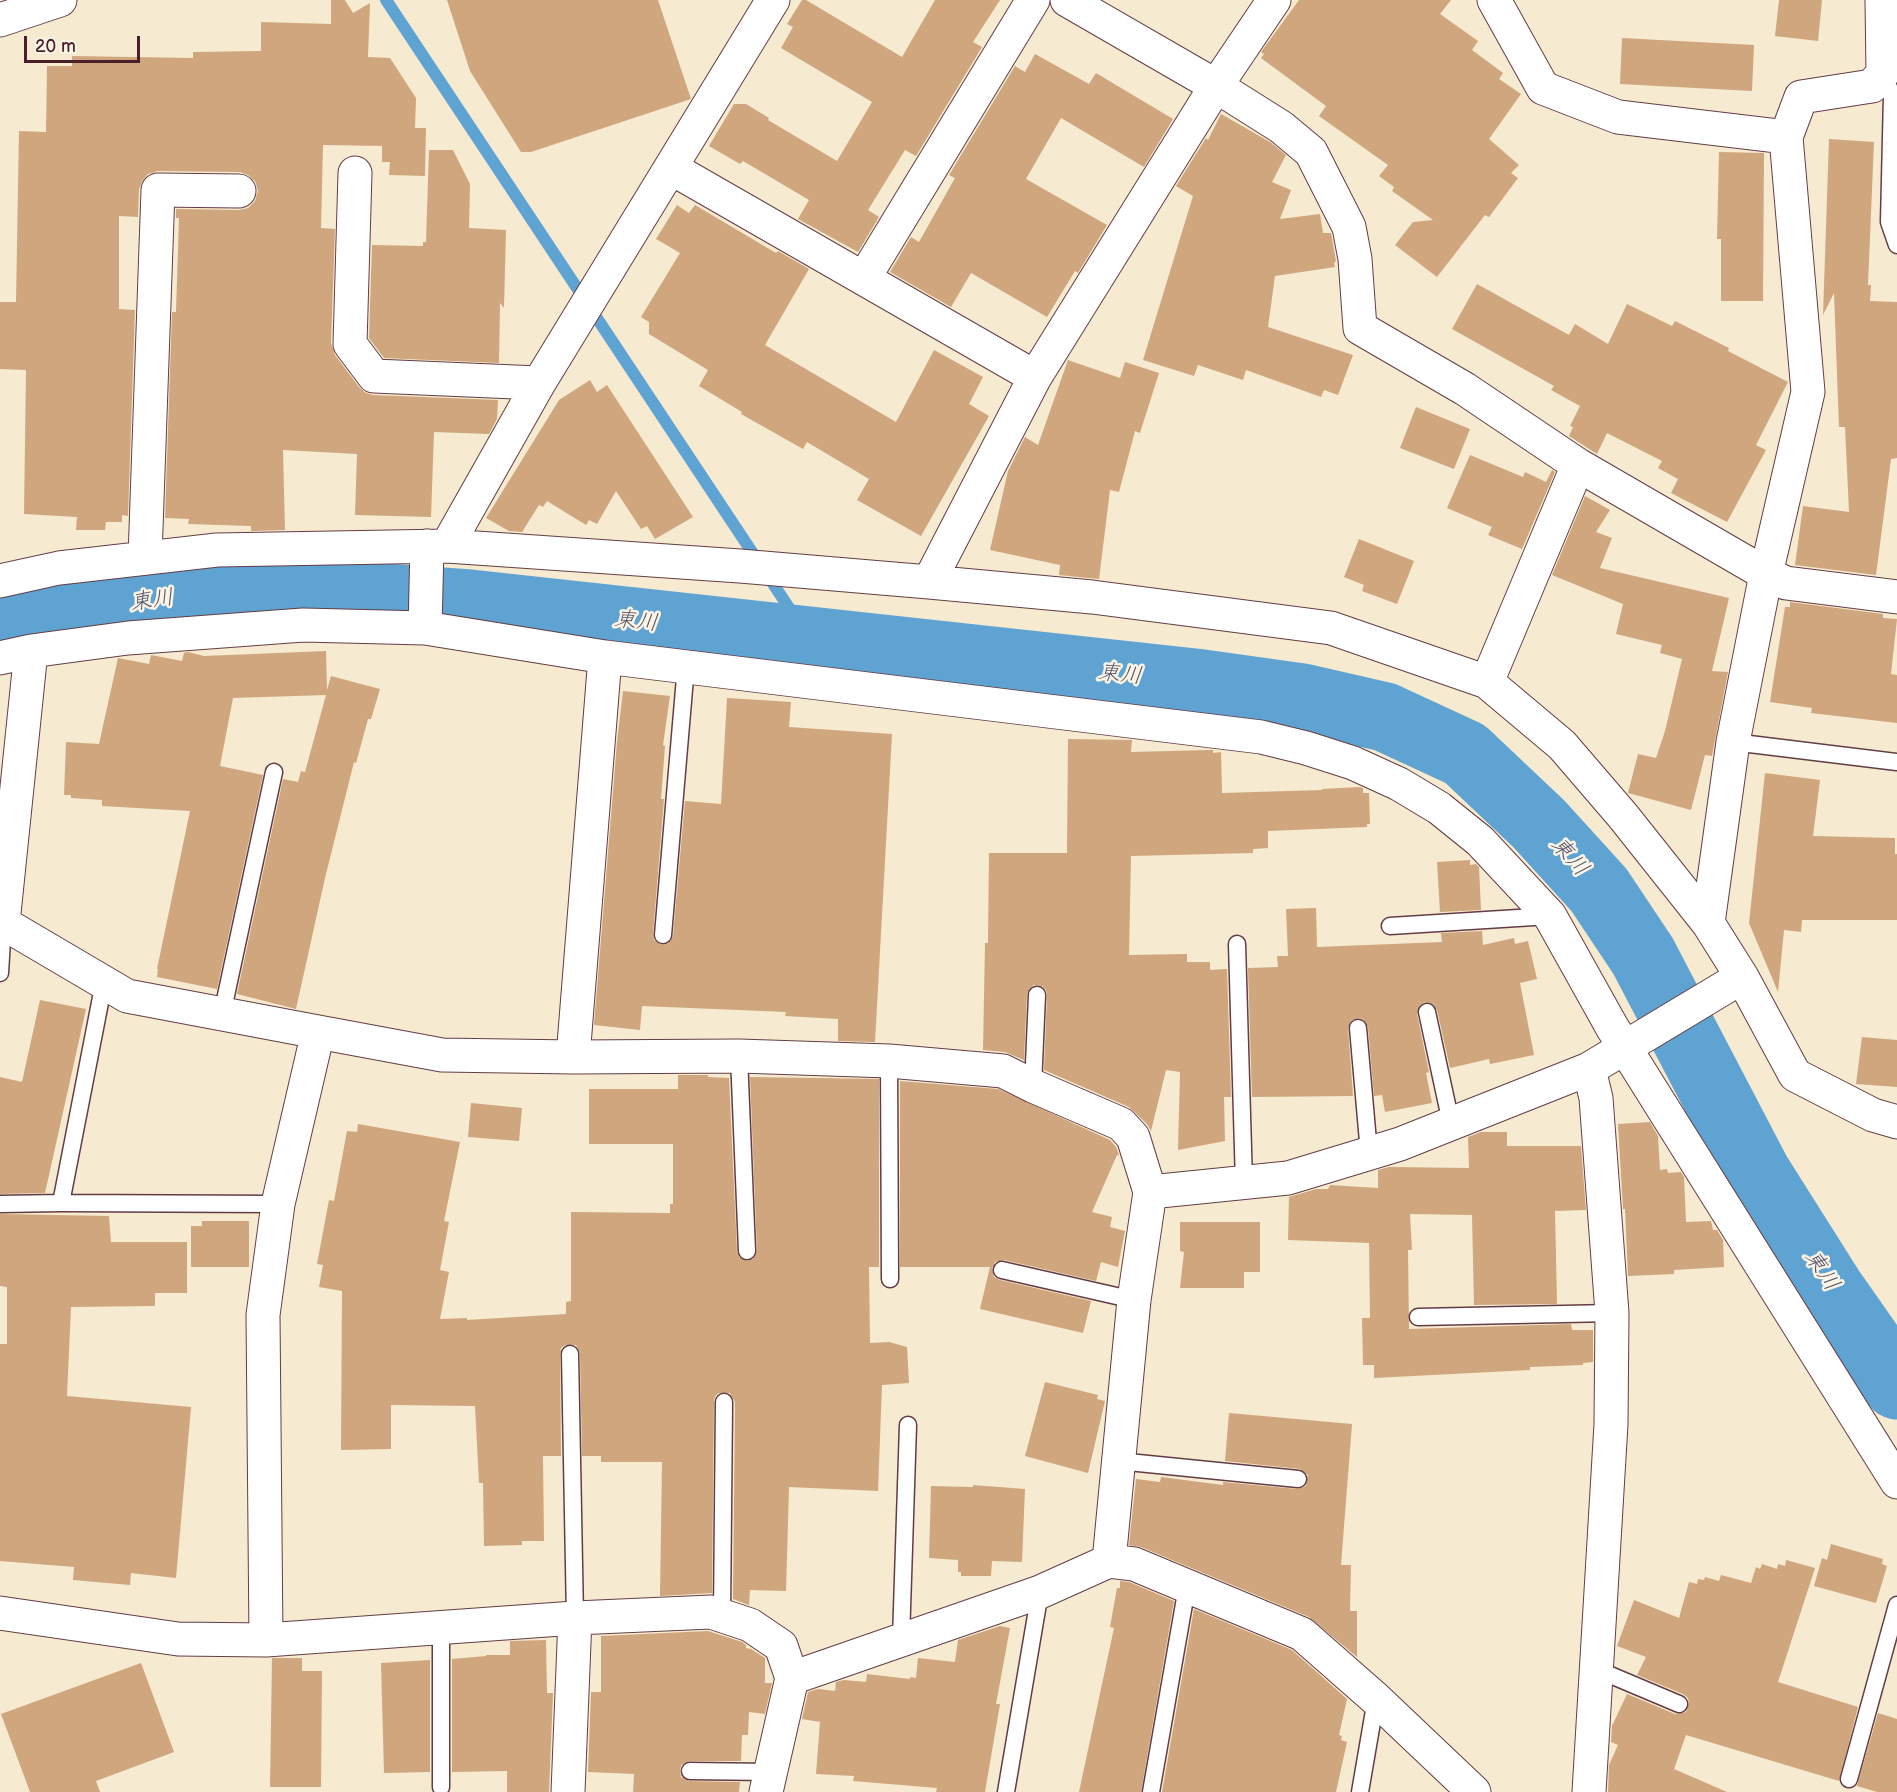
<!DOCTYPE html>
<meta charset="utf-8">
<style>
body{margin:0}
#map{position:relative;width:1897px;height:1792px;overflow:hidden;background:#f6ead1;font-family:"Balsamiq Sans",sans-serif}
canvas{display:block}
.scale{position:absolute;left:24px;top:36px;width:116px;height:27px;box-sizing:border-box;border:3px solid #4a1f2b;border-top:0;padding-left:8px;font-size:18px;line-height:21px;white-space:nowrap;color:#4a1f2b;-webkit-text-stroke:4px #fcf5e5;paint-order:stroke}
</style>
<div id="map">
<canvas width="1897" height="1792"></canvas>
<div class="scale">20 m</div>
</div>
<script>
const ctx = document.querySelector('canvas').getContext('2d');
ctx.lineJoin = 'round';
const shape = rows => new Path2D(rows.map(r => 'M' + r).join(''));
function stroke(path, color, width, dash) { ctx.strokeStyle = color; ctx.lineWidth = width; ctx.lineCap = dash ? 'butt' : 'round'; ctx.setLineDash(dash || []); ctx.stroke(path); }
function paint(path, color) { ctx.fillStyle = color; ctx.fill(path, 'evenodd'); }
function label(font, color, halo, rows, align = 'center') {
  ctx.font = font + ' "Balsamiq Sans","Klee One",sans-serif'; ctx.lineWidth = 5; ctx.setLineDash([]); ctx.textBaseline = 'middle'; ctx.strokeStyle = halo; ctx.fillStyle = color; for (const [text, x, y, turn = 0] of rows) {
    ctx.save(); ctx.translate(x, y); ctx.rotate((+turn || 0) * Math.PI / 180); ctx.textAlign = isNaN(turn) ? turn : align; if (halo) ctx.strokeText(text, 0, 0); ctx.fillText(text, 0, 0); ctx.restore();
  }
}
const stream = shape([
 [386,0,811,641]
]);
const river = shape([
 [0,628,68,612,199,594,343,595,470,604,1195,683,1302,698,1385,717,1465,754,1539,824,1599,890,1643,956,1757,1174,1829,1288,1897,1385]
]);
const building = shape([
 [331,0,345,0,353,13,370,3,368,57,390,58,416,98,415,128,426,128,425,176,389,175,390,162,382,162,382,146,323,145,321,228,335,229,331,343,335,355,359,387,366,393,373,395,498,400,497,419,489,434,434,432,431,517,355,515,357,454,283,450,285,530,251,531,251,526,188,524,189,519,165,518,172,312,176,312,179,218,176,218,176,209,239,210,248,208,255,201,258,191,255,181,248,175,240,172,158,171,148,174,142,181,139,189,138,217,119,216,119,309,135,310,128,516,122,515,122,522,106,522,105,530,76,530,77,517,24,514,26,370,0,369,0,302,16,302,19,131,46,132,47,66,72,66,72,56,193,58,193,52,261,51,261,22,331,24],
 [447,0,658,0,691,99,531,152,521,152,470,71],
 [802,0,806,0,902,57,935,0,1000,0,973,42,982,47,916,156,905,150,868,210,879,217,858,252,798,219,809,200,743,161,740,164,709,146,734,104,746,104,769,118,768,120,837,161,872,102,781,48,793,27,787,24],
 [1299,0,1451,0,1440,14,1478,41,1472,50,1503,73,1499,79,1521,94,1489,139,1519,165,1511,173,1518,178,1489,217,1485,215,1437,277,1395,245,1413,222,1433,220,1392,191,1394,187,1379,176,1388,165,1319,116,1326,106,1261,58,1264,54,1261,52],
 [1779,0,1822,0,1818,41,1775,36],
 [1622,38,1754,45,1752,91,1620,84],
 [1035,54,1089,84,1096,73,1173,119,1144,167,1061,118,1026,179,1107,225,1078,273,1075,271,1047,317,971,273,951,307,890,272,911,237,919,242,955,178,949,175,1015,66,1025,72],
 [1221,114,1270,142,1286,155,1272,182,1291,190,1280,219,1320,214,1323,233,1331,233,1336,261,1334,263,1335,267,1275,276,1268,327,1353,355,1338,395,1324,390,1321,397,1246,370,1243,380,1198,365,1194,376,1143,360,1193,196,1176,186,1206,138,1208,140],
 [1829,139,1874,142,1868,285,1871,285,1870,301,1897,302,1897,458,1891,459,1876,575,1795,565,1803,506,1849,512,1845,427,1839,427,1834,293,1823,315],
 [429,150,453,150,470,184,469,228,506,230,504,308,500,303,499,363,384,358,369,338,372,245,423,246,423,242,426,242],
 [1719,152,1764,153,1763,301,1721,301,1721,239,1717,239],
 [677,205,689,213,695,205,776,253,778,251,809,269,765,345,896,422,934,350,983,377,969,404,989,416,921,536,857,500,869,479,807,442,803,449,741,414,742,412,699,386,708,370,649,334,649,322,641,317,680,253,656,239],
 [1477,284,1569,335,1575,324,1608,344,1627,304,1672,326,1675,321,1729,348,1728,351,1788,382,1756,445,1766,450,1727,522,1671,493,1678,479,1658,468,1662,461,1607,433,1597,454,1569,436,1573,427,1570,426,1580,406,1551,390,1554,386,1452,329],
 [1068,360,1120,378,1125,362,1159,373,1140,433,1135,431,1119,492,1110,490,1099,579,1059,575,1060,565,990,550,1008,471,1025,437,1038,445],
 [590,380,597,392,607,385,693,517,655,539,647,526,641,529,616,491,597,524,589,520,586,525,547,501,543,507,539,505,522,532,509,531,486,518,559,400],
 [1416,407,1470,429,1454,469,1400,448],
 [1470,455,1523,477,1525,472,1546,482,1552,470,1555,472,1522,549,1488,535,1492,527,1447,508],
 [1585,496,1610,510,1596,532,1612,538,1600,568,1729,598,1712,671,1728,672,1712,756,1705,755,1691,810,1628,793,1638,754,1656,758,1665,731,1682,659,1660,653,1662,645,1616,634,1623,604,1552,575],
 [1359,539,1414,561,1397,604,1362,591,1364,585,1344,577],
 [1790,602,1883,614,1883,618,1897,619,1891,674,1897,675,1897,723,1811,713,1812,708,1770,702,1785,607,1790,607],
 [326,651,327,690,331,676,380,689,371,719,368,719,356,763,354,762,325,878,296,1009,237,994,283,779,298,782,301,771,305,772,326,695,233,698,220,766,263,775,217,989,157,977,158,969,157,969,190,811,102,806,102,800,71,798,71,795,64,795,66,742,99,744,118,658,149,664,151,655,182,661,184,653,188,652,204,656],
 [623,691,670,696,663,745,665,746,661,799,664,799,653,934,654,940,662,945,668,944,673,936,685,801,721,804,727,698,791,702,789,727,892,734,875,1042,838,1041,838,1019,785,1016,786,1012,642,1006,640,1030,594,1025,617,742],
 [1068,739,1132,740,1131,752,1209,750,1213,750,1213,753,1221,752,1222,793,1322,790,1322,789,1360,787,1363,788,1363,793,1369,793,1370,824,1367,824,1367,827,1268,831,1268,848,1253,849,1253,853,1131,856,1129,955,1187,954,1187,962,1210,962,1210,970,1227,969,1231,1097,1224,1097,1225,1141,1178,1150,1180,1072,1166,1070,1151,1131,1147,1124,1129,1107,1044,1070,1047,995,1046,990,1042,986,1033,985,1027,994,1024,1060,1005,1052,983,1050,985,943,988,943,989,853,1067,853],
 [1765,773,1820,780,1813,836,1895,838,1895,854,1897,854,1897,920,1802,920,1801,932,1784,930,1778,992,1749,923],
 [1470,860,1470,865,1476,864,1479,867,1481,910,1440,912,1437,862],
 [1316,908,1317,947,1442,942,1441,933,1482,931,1483,945,1514,938,1515,944,1528,941,1537,979,1520,983,1534,1055,1490,1064,1489,1059,1450,1068,1437,1010,1434,1005,1425,1002,1420,1005,1417,1014,1429,1072,1426,1073,1432,1103,1385,1112,1382,1095,1374,1096,1368,1027,1363,1019,1358,1018,1352,1020,1348,1028,1353,1096,1252,1097,1248,968,1278,967,1277,956,1288,956,1286,909],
 [40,1000,86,1009,45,1193,0,1194,0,1077,22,1082],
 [1862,1037,1897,1040,1897,1087,1856,1084],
 [678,1075,708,1075,708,1077,729,1078,737,1251,739,1257,747,1261,753,1259,757,1251,750,1077,879,1079,879,1267,869,1267,870,1343,889,1342,907,1347,909,1383,882,1385,878,1491,789,1487,786,1591,750,1590,749,1605,733,1599,735,1402,730,1393,719,1393,715,1396,714,1402,712,1593,660,1596,662,1462,601,1462,601,1456,582,1456,580,1354,576,1345,565,1345,561,1348,560,1354,561,1456,543,1456,544,1541,522,1541,522,1545,484,1546,483,1483,479,1483,475,1406,391,1405,391,1449,341,1450,342,1291,319,1287,323,1265,317,1264,329,1200,334,1201,347,1131,357,1132,358,1124,460,1142,444,1221,449,1222,440,1270,449,1272,440,1319,467,1318,467,1320,566,1314,566,1302,571,1301,571,1212,670,1213,670,1204,673,1204,673,1144,589,1144,589,1089,678,1089],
 [900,1081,998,1089,1110,1140,1116,1147,1119,1155,1117,1155,1092,1212,1112,1217,1110,1227,1125,1231,1118,1267,1101,1262,1096,1281,1004,1260,995,1262,992,1268,994,1277,1000,1280,1091,1301,1083,1333,980,1309,990,1267,900,1267],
 [471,1103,522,1108,519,1141,468,1137],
 [1650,1122,1658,1136,1660,1170,1667,1169,1668,1173,1681,1172,1684,1177,1686,1222,1711,1221,1713,1230,1717,1230,1723,1240,1724,1267,1674,1270,1674,1274,1628,1276,1625,1209,1623,1209,1618,1124],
 [1481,1132,1507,1132,1507,1146,1581,1146,1586,1210,1555,1211,1557,1304,1474,1305,1472,1215,1410,1214,1412,1250,1408,1250,1409,1329,1571,1324,1572,1330,1593,1330,1593,1362,1583,1363,1583,1365,1530,1367,1530,1370,1374,1378,1374,1365,1363,1365,1362,1318,1370,1318,1369,1243,1288,1240,1289,1197,1316,1189,1328,1189,1330,1185,1378,1188,1378,1170,1389,1167,1469,1168,1468,1137],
 [0,1214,109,1216,111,1242,187,1242,187,1293,155,1293,155,1306,71,1307,67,1396,191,1407,176,1578,131,1573,130,1585,73,1580,74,1567,0,1561,0,1344,7,1344,7,1287,0,1286],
 [202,1221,249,1221,249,1267,191,1267,191,1226,202,1226],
 [1180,1222,1260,1222,1260,1272,1244,1272,1244,1288,1180,1288,1184,1252,1180,1251],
 [1045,1382,1098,1395,1097,1399,1105,1401,1088,1473,1025,1456],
 [1229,1413,1352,1424,1341,1565,1351,1565,1350,1611,1357,1611,1357,1657,1309,1617,1141,1547,1129,1545,1136,1479,1160,1482,1161,1477,1223,1485,1223,1482,1297,1489,1306,1486,1308,1475,1300,1469,1225,1461],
 [973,1485,1025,1489,1022,1562,992,1561,991,1576,961,1576,961,1572,958,1572,958,1560,929,1558,931,1486,973,1487],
 [1831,1544,1883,1559,1882,1564,1887,1566,1876,1603,1814,1586,1822,1558,1827,1560],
 [1786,1560,1815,1568,1778,1682,1858,1707,1839,1781,1686,1735,1674,1769,1727,1792,1608,1792,1609,1765,1618,1745,1611,1742,1612,1726,1627,1694,1675,1714,1686,1712,1689,1703,1688,1698,1683,1694,1637,1675,1646,1657,1617,1646,1634,1600,1679,1618,1689,1582,1697,1584,1698,1579,1704,1580,1705,1577,1719,1581,1721,1575,1751,1583,1756,1567,1760,1569,1762,1564,1777,1569,1778,1564,1785,1566],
 [1120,1581,1129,1582,1174,1601,1141,1792,1079,1792,1114,1628,1110,1627,1117,1588,1120,1588],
 [1194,1609,1292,1650,1347,1699,1339,1735,1342,1736,1341,1740,1347,1742,1336,1792,1162,1792],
 [1000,1626,1010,1628,996,1704,1000,1704,985,1792,936,1792,937,1788,853,1781,854,1776,816,1774,820,1722,802,1719,808,1692,818,1689,835,1691,836,1682,844,1680,866,1682,867,1674,910,1679,910,1677,916,1678,918,1658,955,1662,958,1640],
 [708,1631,742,1642,746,1645,746,1648,751,1649,765,1658,765,1683,772,1683,765,1714,749,1712,748,1735,742,1735,741,1761,690,1761,681,1765,680,1771,681,1777,689,1781,740,1782,739,1792,633,1792,634,1774,588,1772,591,1692,601,1692,601,1636],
 [546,1640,547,1693,553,1693,549,1792,507,1792,507,1771,452,1772,452,1659,486,1656,486,1655,510,1655,510,1641],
 [272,1658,302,1658,302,1671,322,1671,321,1787,270,1787],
 [430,1660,430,1772,384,1773,381,1663],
 [141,1663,174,1752,96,1781,100,1792,30,1792,1,1714],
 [1878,1713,1897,1719,1897,1792,1877,1792,1857,1786]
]);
const lane = shape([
 [1883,73,1892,95,1889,222,1897,245],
 [1733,742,1897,762],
 [1390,926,1550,916],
 [663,935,686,666],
 [1237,944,1244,1183],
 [0,973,3,923],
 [1427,1012,1451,1123],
 [222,1014,274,772],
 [1358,1028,1369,1153],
 [739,1056,747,1251],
 [889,1061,890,1279],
 [1033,1086,1037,995],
 [61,1203,104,982],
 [0,1204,61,1203,278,1204],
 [1002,1270,1134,1300],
 [1418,1317,1612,1313],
 [570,1354,575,1618],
 [1118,1461,1298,1479],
 [722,1616,724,1402],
 [441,1629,441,1787],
 [901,1639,908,1425],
 [1596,1669,1679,1704],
 [690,1771,770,1772],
 [1849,1779,1897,1605],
 [1006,1792,1040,1592],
 [1151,1792,1187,1587],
 [1360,1792,1376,1699]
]);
const street = shape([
 [1067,0,1216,86,1281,127,1311,152,1349,227,1355,259,1360,328,1465,389,1578,465,1766,574,1786,583,1897,597],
 [1494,0,1543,88,1618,117,1786,137],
 [671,168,1035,377],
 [355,173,350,344,374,376,539,383],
 [864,278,1033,0],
 [447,546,539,383,773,0],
 [145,557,158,190,239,191],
 [0,581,59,568,217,550,447,546,740,566,929,582,1092,597,1331,628,1487,682,1562,745,1623,816,1708,923,1742,977,1795,1075,1873,1115,1897,1122],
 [929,582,1035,377,1216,86,1274,0],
 [425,628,427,546],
 [31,651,3,923,127,996,318,1032],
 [0,658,31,651,128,638,303,625,425,628,605,657,1261,737,1306,748,1353,763,1399,784,1439,808,1480,841,1550,916,1612,1027,1897,1482],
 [1487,682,1578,465],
 [1708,923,1733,742,1766,574,1808,392,1786,137,1801,97,1872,86,1883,73,1882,0],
 [573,1057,605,657],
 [1150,1192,1288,1178,1400,1144,1589,1069,1742,977],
 [0,1613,178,1639,266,1640,575,1618,711,1612,750,1625,781,1646,792,1678,766,1792],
 [266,1640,263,1315,278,1204,318,1032,442,1055,573,1057,739,1056,889,1061,1003,1071,1033,1086,1121,1124,1133,1137,1150,1192,1134,1300,1109,1561],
 [792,1678,1040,1592,1109,1561,1134,1564,1302,1634,1376,1699,1474,1792],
 [568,1792,575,1618],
 [1589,1792,1611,1424,1612,1313,1596,1098,1589,1069]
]);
const highway = shape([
 [0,20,60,0]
]);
const waterNames = [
 ["東川",152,601,-8],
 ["東川",636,622,6],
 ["東川",1120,675,6],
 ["東川",1569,857,48],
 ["東川",1821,1271,56]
];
stroke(stream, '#5fa3d3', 12);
stroke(river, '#5fa3d3', 69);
paint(building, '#cfa67d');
stroke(lane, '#643d44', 19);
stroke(street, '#643d44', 35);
stroke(highway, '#643d44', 35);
stroke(lane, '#fff', 16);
stroke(street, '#fff', 33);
stroke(highway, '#fff', 33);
label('italic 22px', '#52546e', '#fcf5e5', waterNames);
</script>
